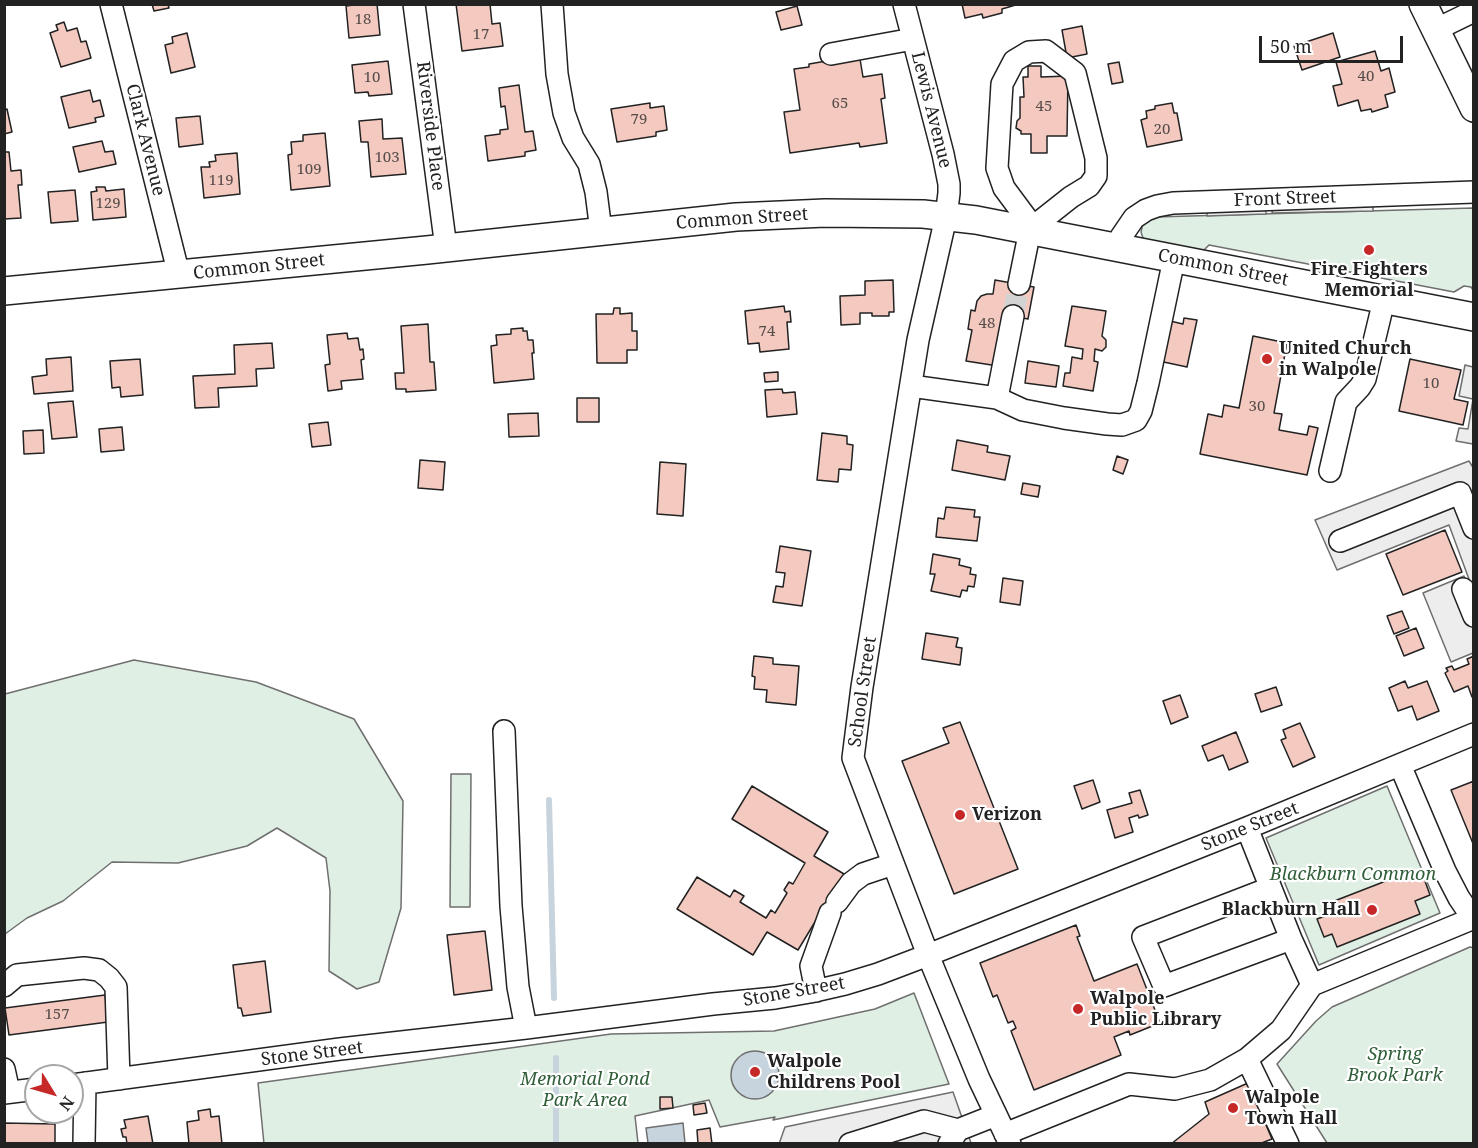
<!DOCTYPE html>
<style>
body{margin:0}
#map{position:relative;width:1478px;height:1148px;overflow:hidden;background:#fff;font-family:"Noto Serif",serif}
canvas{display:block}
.frame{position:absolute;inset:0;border:6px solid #222;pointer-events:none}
.north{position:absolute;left:24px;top:1064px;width:60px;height:60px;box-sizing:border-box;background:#fff;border:2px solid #a7a7a7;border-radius:50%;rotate:127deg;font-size:16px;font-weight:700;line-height:24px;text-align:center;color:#222}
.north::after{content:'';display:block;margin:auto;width:21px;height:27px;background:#c62828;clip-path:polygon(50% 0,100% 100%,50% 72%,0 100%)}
.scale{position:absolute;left:1259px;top:36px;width:144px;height:27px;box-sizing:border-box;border:3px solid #222;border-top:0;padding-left:8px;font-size:18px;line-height:21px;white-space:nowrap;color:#222;-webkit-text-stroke:4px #fff;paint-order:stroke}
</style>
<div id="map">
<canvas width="1478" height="1148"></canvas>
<div class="frame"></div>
<div class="north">N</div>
<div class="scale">50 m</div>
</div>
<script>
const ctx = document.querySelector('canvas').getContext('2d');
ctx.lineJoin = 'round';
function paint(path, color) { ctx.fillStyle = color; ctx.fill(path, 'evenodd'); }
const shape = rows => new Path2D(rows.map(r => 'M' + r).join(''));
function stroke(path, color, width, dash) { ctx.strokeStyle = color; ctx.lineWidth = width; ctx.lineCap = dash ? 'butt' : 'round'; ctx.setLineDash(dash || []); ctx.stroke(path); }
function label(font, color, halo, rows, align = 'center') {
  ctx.font = font + ' "Noto Serif",serif'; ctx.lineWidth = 4.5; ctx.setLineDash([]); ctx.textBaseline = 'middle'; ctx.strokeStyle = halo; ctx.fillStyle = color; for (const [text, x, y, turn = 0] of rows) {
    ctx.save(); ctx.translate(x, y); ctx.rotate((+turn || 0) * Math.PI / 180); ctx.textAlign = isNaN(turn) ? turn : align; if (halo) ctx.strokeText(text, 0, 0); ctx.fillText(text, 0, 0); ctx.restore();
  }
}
const green = shape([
 [1473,208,1473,290,1471,287,1464,286,1454,292,1209,245,1203,251,1149,242,1143,238,1141,232,1143,223,1155,217,1473,208],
 [134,660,256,682,354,719,403,801,401,908,379,982,357,989,329,971,330,891,326,858,277,828,247,846,178,863,112,862,63,901,27,918,5,934,5,694,134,660],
 [451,774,471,774,470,907,450,907,451,774],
 [1387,786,1440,913,1319,965,1266,838,1387,786],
 [1470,947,1474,948,1473,1143,1327,1143,1277,1064,1316,1021,1332,1007,1470,947],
 [914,993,949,1084,773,1120,775,1117,720,1127,709,1100,635,1116,638,1143,264,1144,258,1083,611,1034,774,1031,875,1009,914,993]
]);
const parking = shape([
 [1373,204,1373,211,1272,213,1273,207,1373,204],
 [1266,208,1266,214,1207,216,1207,209,1266,208],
 [1465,365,1473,367,1473,444,1456,441,1459,428,1468,429,1473,399,1459,396,1465,365],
 [1469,461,1474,469,1473,590,1449,525,1337,570,1315,520,1469,461],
 [1464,576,1473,600,1473,653,1451,662,1423,593,1464,576],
 [953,1092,971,1143,779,1144,785,1127,953,1092]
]);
const water = shape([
 '731 1075a24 24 0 1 1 48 0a24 24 0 1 1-48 0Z',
 [683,1123,685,1143,648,1143,646,1128,683,1123]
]);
const stream = shape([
 [549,800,554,998],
 [556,1058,556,1144]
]);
const building = shape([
 [152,4,168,4,169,8,154,11,152,4],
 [361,4,377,4,380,35,349,38,346,6,361,4],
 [456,4,490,4,492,24,500,23,503,46,462,51,456,4],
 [962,4,1019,4,1002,9,1002,13,983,18,982,14,965,18,962,4],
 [797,6,802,25,781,30,776,12,797,6],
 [64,22,67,31,77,28,81,42,86,41,91,58,61,67,50,33,58,30,56,25,64,22],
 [1082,26,1087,54,1067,58,1062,30,1082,26],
 [187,33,195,67,171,73,165,45,173,43,172,37,187,33],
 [1333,33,1340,57,1302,70,1294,46,1333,33],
 [1375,51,1381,71,1389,68,1395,92,1385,95,1388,107,1372,112,1371,109,1361,111,1358,100,1338,106,1333,86,1342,84,1336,62,1375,51],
 [844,58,860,59,863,77,882,74,885,98,881,99,887,143,860,147,859,143,790,153,784,112,800,110,794,69,809,67,809,64,844,58],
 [388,61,392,94,369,96,368,92,355,93,352,65,388,61],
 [1119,62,1123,82,1112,84,1108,64,1119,62],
 [1028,66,1041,66,1041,77,1068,76,1067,136,1047,136,1047,153,1031,153,1031,134,1021,134,1021,131,1016,128,1017,121,1020,118,1020,97,1024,97,1023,77,1028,77,1028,66],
 [519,85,525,132,533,131,536,150,525,152,525,156,488,161,485,136,500,134,500,130,508,129,505,106,501,107,499,88,519,85],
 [90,90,93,102,100,100,104,116,95,118,96,122,69,128,61,97,90,90],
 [650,103,650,108,664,106,667,130,656,132,656,136,617,142,611,109,650,103],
 [1172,103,1174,113,1177,113,1182,140,1147,147,1141,120,1147,118,1146,111,1155,109,1155,106,1172,103],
 [7,109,12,132,4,134,4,110,7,109],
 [200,116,203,144,179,147,176,118,200,116],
 [382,119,383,139,402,138,406,174,371,177,368,142,361,142,359,121,382,119],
 [325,133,330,186,291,190,288,155,292,154,291,142,303,141,303,135,325,133],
 [102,141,105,152,113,151,116,164,79,172,73,147,102,141],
 [4,152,9,152,11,171,21,170,22,185,18,185,21,218,4,219,4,152],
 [237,153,240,194,204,198,201,167,210,167,209,162,216,161,215,155,237,153],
 [96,187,105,187,106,191,124,189,126,217,93,220,91,192,97,191,96,187],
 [75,190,78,221,51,223,48,192,75,190],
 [893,280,894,312,889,312,889,316,872,316,872,313,860,313,860,324,841,325,840,296,865,295,865,281,893,280],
 [995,280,1034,287,1028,319,1007,315,998,366,966,361,972,330,968,329,971,310,975,311,977,301,981,296,987,294,993,294,995,280],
 [784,306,785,312,790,311,791,322,787,322,789,349,760,352,759,343,748,344,745,311,784,306],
 [1072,306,1106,311,1102,336,1106,340,1106,347,1102,351,1095,349,1094,361,1098,362,1093,391,1063,386,1065,373,1070,373,1072,357,1082,359,1083,349,1065,346,1072,306],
 [614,308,620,308,620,314,632,313,632,331,637,331,637,350,627,350,627,363,597,363,596,314,613,314,614,308],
 [1184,318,1197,320,1187,367,1159,361,1170,321,1183,324,1184,318],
 [428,324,430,362,434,362,436,390,406,392,406,389,396,389,395,373,404,373,401,326,428,324],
 [523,328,523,331,527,331,528,340,533,340,534,353,532,353,534,379,494,383,491,346,497,345,496,335,511,334,511,329,523,328],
 [347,333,348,339,358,338,360,350,363,349,364,359,361,360,363,379,341,381,342,389,328,391,325,365,330,364,327,335,347,333],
 [1253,336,1287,343,1274,413,1282,414,1279,430,1307,435,1309,426,1318,428,1307,475,1200,454,1208,414,1222,417,1224,405,1239,408,1253,336],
 [272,343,274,368,256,369,257,386,218,388,219,407,195,408,193,376,235,374,234,345,272,343],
 [71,357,73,391,34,394,32,377,47,375,46,359,71,357],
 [140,359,143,395,121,397,120,387,112,388,110,361,140,359],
 [1410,359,1461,370,1454,399,1468,402,1463,425,1399,411,1410,359],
 [1028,361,1059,366,1056,387,1025,383,1028,361],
 [778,372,778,381,765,382,764,373,778,372],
 [782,389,783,393,795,392,797,414,767,417,765,390,782,389],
 [577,398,599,398,599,422,577,422,577,398],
 [73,401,77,437,52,439,48,403,73,401],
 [538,413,539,436,509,437,508,414,538,413],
 [328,422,331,445,312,447,309,424,328,422],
 [122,427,124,450,101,452,99,429,122,427],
 [43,430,44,453,24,454,23,431,43,430],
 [822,433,847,436,847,444,853,445,851,470,839,469,838,482,817,480,822,433],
 [957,440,988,446,987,452,1010,456,1005,480,952,470,957,440],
 [1117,456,1128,460,1123,474,1113,470,1117,456],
 [420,460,445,462,443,490,418,488,420,460],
 [660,462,686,464,683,516,657,514,660,462],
 [1023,483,1040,486,1038,497,1021,494,1023,483],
 [946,507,975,510,974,517,980,517,977,541,936,537,938,518,944,519,946,507],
 [1445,530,1462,572,1403,595,1386,554,1445,530],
 [780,546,811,551,802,606,773,602,776,586,783,587,785,573,776,572,780,546],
 [933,554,960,559,959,565,971,568,970,574,976,575,974,587,968,586,967,591,962,590,960,597,931,591,935,574,930,574,933,554],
 [1003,578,1023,581,1020,605,1000,602,1003,578],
 [1402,611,1409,628,1394,634,1387,616,1402,611],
 [1416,628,1424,648,1404,656,1396,636,1416,628],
 [926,633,958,638,956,647,962,648,960,665,922,659,926,633],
 [754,656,773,658,773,664,799,666,796,705,766,702,767,690,754,689,755,677,752,676,754,656],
 [1474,656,1474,696,1472,697,1468,686,1454,692,1445,673,1448,671,1446,668,1452,666,1454,670,1469,664,1467,659,1474,656],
 [1405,681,1408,688,1427,681,1439,711,1417,720,1412,706,1398,711,1389,688,1405,681],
 [1276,687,1282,705,1261,712,1255,694,1276,687],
 [1180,695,1188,717,1171,724,1163,701,1180,695],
 [960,722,1018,869,954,894,902,761,949,743,943,728,960,722],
 [1300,723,1315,757,1293,767,1281,740,1286,738,1283,730,1300,723],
 [1236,732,1248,762,1229,770,1223,755,1208,761,1202,746,1236,732],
 [1093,780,1100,802,1082,809,1074,786,1093,780],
 [1474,781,1474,846,1451,790,1474,781],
 [752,786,828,832,814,856,844,874,798,950,767,932,753,955,677,909,697,877,730,897,734,890,744,896,740,902,766,918,771,910,775,913,787,893,784,890,789,882,793,884,805,863,732,819,752,786],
 [1140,790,1148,815,1139,818,1138,815,1129,818,1133,832,1115,838,1107,810,1132,803,1129,793,1140,790],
 [1422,873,1430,895,1415,901,1420,914,1337,947,1332,934,1324,937,1317,919,1328,915,1324,905,1404,874,1407,880,1422,873],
 [1076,925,1080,936,1077,937,1094,981,1137,964,1160,1023,1130,1035,1129,1031,1114,1037,1121,1055,1034,1090,1011,1031,1016,1028,1013,1021,1008,1023,997,995,993,997,980,963,1076,925],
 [485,931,492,990,454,995,447,935,485,931],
 [265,961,271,1012,243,1016,241,1008,238,1008,233,965,265,961],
 [105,995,108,1022,9,1035,5,1008,105,995],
 [1248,1083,1272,1139,1259,1144,1171,1144,1209,1114,1205,1102,1248,1083],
 [660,1097,672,1097,673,1108,660,1109,660,1097],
 [705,1103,707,1113,694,1115,693,1105,705,1103],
 [210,1109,211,1117,219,1116,222,1144,189,1144,187,1122,199,1120,198,1111,210,1109],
 [148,1116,153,1144,127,1144,126,1137,123,1137,121,1129,126,1128,124,1120,148,1116],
 [4,1123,55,1124,55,1144,4,1144,4,1123],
 [710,1128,712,1144,698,1144,697,1130,710,1128]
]);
const minorTunnel = shape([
 [1013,316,1019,284]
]);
const minor = shape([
 [111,4,179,275],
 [414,4,446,248],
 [552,4,557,74,564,113,573,138,589,164,596,192,601,231],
 [904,4,943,154,949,184,949,193,946,217,918,340,862,687,853,758,928,955,979,1079,1010,1144],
 [1435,30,1474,11],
 [831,54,913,39],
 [1119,248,1121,237,1134,218,1146,210,1157,206,1173,203,1474,192],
 [1019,284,1030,230,1033,227,1071,197,1089,186,1096,176,1096,158,1075,73,1046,51,1029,52,1014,61,1002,84,997,168,1004,188,1033,227],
 [911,386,997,398,1013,316],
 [997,398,1023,410,1064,418,1107,424,1122,425,1136,420,1141,411,1148,383,1174,259],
 [1330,471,1346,402,1360,387,1365,379,1384,300],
 [1340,541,1460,493,1474,528],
 [1463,589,1474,616],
 [504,731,511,906,518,987,526,1028],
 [1400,765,1445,871,1459,898,1474,920],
 [1247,828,1291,939,1312,985],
 [1270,888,1143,937,1164,986,1291,939],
 [837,902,851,883,863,874,893,864],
 [4,986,17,975,84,968,99,970,109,978,116,987,119,1079],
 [816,991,811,966,830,913],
 [1247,1059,1288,1144],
 [4,1069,9,1092],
 [72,1085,340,1049,526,1028,713,1004,775,998,810,992,845,984,878,974,928,955,1247,828,1474,734],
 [4,1093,36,1089],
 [958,1130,996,1115],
 [1005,1134,1129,1084,1175,1089,1210,1080,1247,1059,1281,1030,1312,985,1474,918],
 [84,1144,85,1083],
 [850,1144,924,1121,958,1130,949,1144]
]);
const major = shape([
 [1423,4,1474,108],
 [4,291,427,250,736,217,825,213,923,214,976,220,1474,317]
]);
const markers = [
 [1369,250,6,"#c62828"],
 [1267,359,6,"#c62828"],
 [960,815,6,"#c62828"],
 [1372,910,6,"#c62828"],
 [1078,1009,6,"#c62828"],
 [755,1072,6,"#c62828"],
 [1233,1108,6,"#c62828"]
];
const numberNames = [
 ["18",363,20],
 ["17",481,35],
 ["40",1366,77],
 ["10",372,78],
 ["65",840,104],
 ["45",1044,107],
 ["79",639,120],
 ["20",1162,130],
 ["103",387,158],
 ["109",309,170],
 ["119",221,181],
 ["129",108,204],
 ["48",987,324],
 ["74",767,332],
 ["10",1431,384],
 ["30",1257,407],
 ["157",57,1015]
];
const streetNames = [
 ["Lewis Avenue",931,110,76],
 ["Riverside Place",430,126,83],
 ["Clark Avenue",145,140,76],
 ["Front Street",1285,199,-2],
 ["Common Street",742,219,-4],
 ["Common Street",259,267,-6],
 ["Common Street",1223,268,11],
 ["School Street",863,692,-82],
 ["Stone Street",1250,827,-22],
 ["Stone Street",794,992,-10],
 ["Stone Street",312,1054,-7]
];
const poiNames = [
 ["Fire Fighters",1369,270,"center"],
 ["Memorial",1369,291,"center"],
 ["United Church",1279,349],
 ["in Walpole",1279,370],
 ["Verizon",972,815],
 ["Blackburn Hall",1360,910,"right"],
 ["Walpole",1090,999],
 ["Public Library",1090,1020],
 ["Walpole",767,1062],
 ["Childrens Pool",767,1083],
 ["Walpole",1245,1098],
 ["Town Hall",1245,1119]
];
const parkNames = [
 ["Blackburn Common",1353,875],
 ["Spring",1395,1055],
 ["Brook Park",1395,1076],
 ["Memorial Pond",585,1080],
 ["Park Area",585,1101]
];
paint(green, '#e0efe3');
stroke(green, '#6f6f6f', 1.5);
paint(parking, '#ededed');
stroke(parking, '#6f6f6f', 1.5);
paint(water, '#c7d3dd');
stroke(water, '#6f6f6f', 1.5);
stroke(stream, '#c7d3dd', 6);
paint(building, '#f3c9c0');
stroke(building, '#222', 1.5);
stroke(minorTunnel, '#d3d3d3', 21, [21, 10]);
stroke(minor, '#222', 24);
stroke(major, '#222', 30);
stroke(minor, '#fff', 21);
stroke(major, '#fff', 27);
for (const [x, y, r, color] of markers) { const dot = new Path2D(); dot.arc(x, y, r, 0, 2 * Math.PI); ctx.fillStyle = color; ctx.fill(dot); stroke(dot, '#fff', 2); }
label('15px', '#564c4a', null, numberNames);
label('18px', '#222', '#fff', streetNames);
label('bold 18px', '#222', '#fff', poiNames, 'left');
label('italic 18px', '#2f5e38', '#fff', parkNames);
</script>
